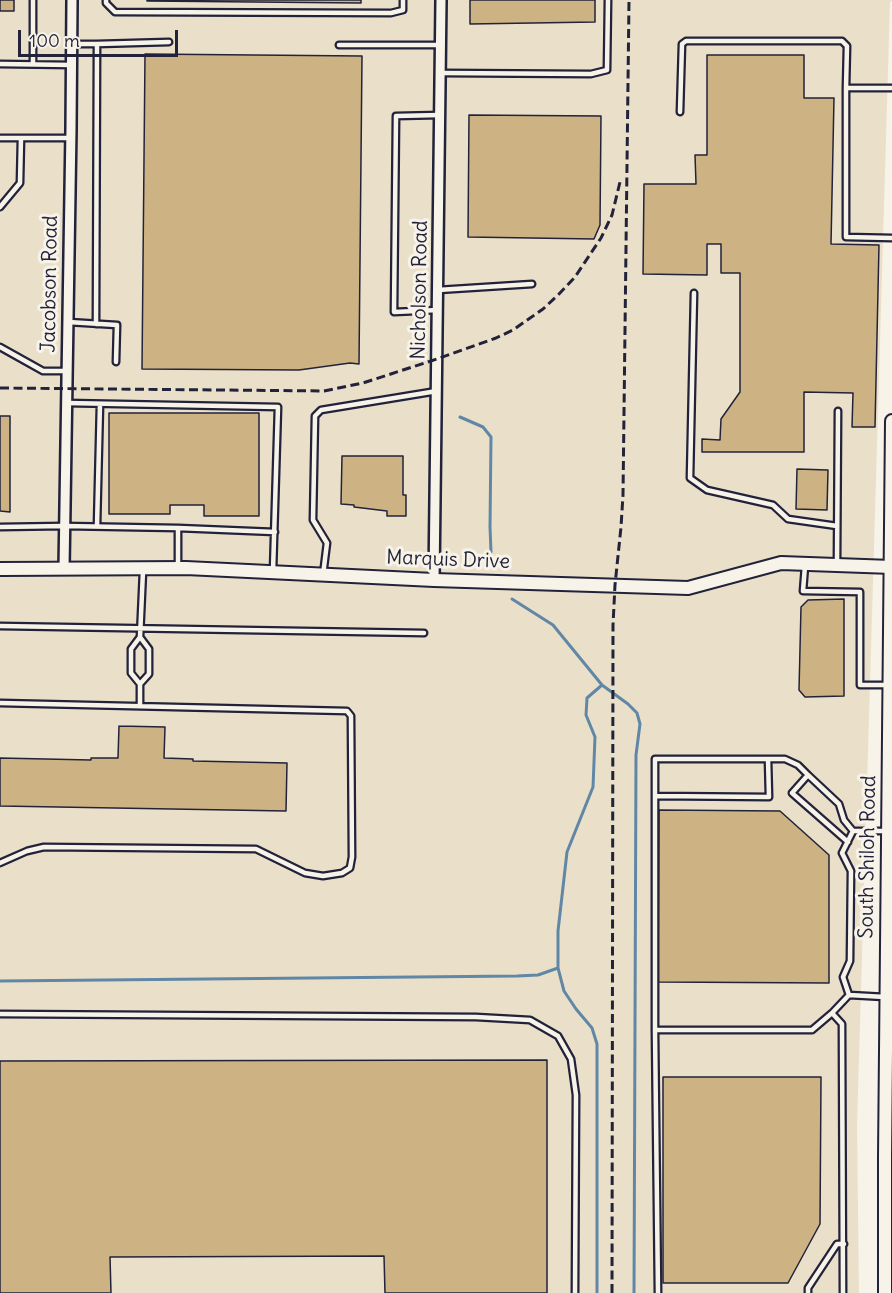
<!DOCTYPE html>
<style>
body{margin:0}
#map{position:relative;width:892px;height:1293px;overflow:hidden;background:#f7f3e8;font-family:Delius,sans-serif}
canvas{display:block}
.scale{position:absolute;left:18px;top:30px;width:160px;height:27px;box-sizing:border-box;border:3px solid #22223b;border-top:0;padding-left:8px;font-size:18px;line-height:21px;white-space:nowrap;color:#22223b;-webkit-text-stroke:4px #f7f3e8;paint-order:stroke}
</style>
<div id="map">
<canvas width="892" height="1293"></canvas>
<div class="scale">100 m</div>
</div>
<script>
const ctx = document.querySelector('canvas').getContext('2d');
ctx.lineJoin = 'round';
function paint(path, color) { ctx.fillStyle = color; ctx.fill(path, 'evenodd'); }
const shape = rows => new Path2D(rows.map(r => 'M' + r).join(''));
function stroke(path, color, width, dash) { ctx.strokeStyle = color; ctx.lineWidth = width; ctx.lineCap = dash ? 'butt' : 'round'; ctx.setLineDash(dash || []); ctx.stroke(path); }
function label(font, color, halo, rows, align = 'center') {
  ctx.font = font + ' Delius,sans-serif'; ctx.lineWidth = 6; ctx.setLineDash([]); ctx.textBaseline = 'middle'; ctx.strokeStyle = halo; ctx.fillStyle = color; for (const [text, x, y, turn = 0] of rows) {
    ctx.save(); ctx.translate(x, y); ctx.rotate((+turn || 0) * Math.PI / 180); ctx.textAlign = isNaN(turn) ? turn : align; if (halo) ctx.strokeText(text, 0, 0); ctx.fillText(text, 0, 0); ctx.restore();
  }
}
const built = shape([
 [0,0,892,0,892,1,890,2,857,1126,859,1293,0,1293]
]);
const stream = shape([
 [460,417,483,427,491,437,490,527,491,552],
 [512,599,553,625,602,685,628,704,637,713,640,724,636,755,634,1293],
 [0,981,517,976,538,975,558,968],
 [597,1293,597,1044,592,1028,576,1009,564,991,558,968,558,931,567,852,593,787,595,737,586,715,587,698,602,685]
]);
const building = shape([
 [0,0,14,0,14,11,0,11,0,0],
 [147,0,361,0,361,3,147,1,147,0],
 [470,0,595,0,595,22,470,24,470,0],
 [145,54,362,56,359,364,350,363,299,370,142,369,145,54],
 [707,55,804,55,804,98,834,98,831,244,879,245,875,427,852,427,853,393,804,392,804,452,702,452,702,439,720,440,721,419,740,392,740,273,721,273,721,244,707,244,707,275,643,274,644,184,696,184,695,155,707,155,707,55],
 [469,115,601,116,600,225,594,239,468,237,469,115],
 [109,413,259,413,259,516,204,516,204,505,170,505,170,514,109,514,109,413],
 [0,416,10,416,10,512,0,511,0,416],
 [342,456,403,456,403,495,406,495,406,516,387,516,387,511,354,507,354,505,341,504,342,456],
 [797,469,828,470,827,510,796,509,797,469],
 [844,599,844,696,805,697,799,690,801,607,808,600,844,599],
 [119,726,165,727,164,758,193,759,193,761,287,763,286,811,0,806,0,758,91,760,91,758,118,758,119,726],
 [659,810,780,811,829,855,829,983,658,982,659,810],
 [547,1060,547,1293,385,1293,384,1256,110,1257,111,1293,0,1293,0,1061,547,1060],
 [663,1077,821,1077,820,1224,788,1283,663,1283,663,1077]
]);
const lane = shape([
 [33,0,33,64],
 [106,0,106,3,115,12,391,13,403,10,403,0],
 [73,44,97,44],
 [339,45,441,45],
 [0,64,72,65],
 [441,73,591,74,607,70,608,0],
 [892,88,846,88,846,237,892,238],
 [680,112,682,44,686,41,842,41,847,46,846,88],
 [0,138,71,138],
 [0,207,20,183,21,138],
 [438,290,532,284],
 [694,293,690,478,707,490,773,505,788,519,837,526],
 [438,310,394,312,396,116,440,115],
 [68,322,117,325,116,362],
 [96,324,97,44,169,42],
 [0,347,43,371,67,371],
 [66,403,278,407,273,571],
 [97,526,100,404],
 [0,527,64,526,178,528,178,568],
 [178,528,275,532],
 [837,565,838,411],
 [805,566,803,591,860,592,860,685,888,685],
 [323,575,327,543,313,520,315,416,321,410,437,391],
 [0,626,424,633],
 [140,684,149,674,149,649,140,637,143,571],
 [0,703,347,711,351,716,352,857,350,868,342,873,323,876,305,873,256,849,44,847,27,851,0,863],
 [140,706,140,684,131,673,131,649,140,637],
 [655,796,769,797,768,759],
 [848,842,792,793,808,775,839,804,844,820,853,831],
 [849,995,885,997],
 [0,1014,476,1017,530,1020,558,1036,571,1059,576,1095,575,1293],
 [655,1030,812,1030,832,1013],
 [658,1293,655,1030,655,759,785,759,798,765,808,775],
 [808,1293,808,1288,837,1244,844,1244],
 [843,1293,842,1024,832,1013,849,995,843,977,850,961,851,871,842,853,853,831,888,831]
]);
const street = shape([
 [64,568,71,129,72,0],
 [434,580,441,0]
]);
const secondary = shape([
 [0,569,186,568,434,580,688,588,781,563,892,567],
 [885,1293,885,1156,892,421]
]);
const rail = shape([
 [0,388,324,391,363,383,437,359,496,338,513,330,543,309,559,294,575,277,601,238,612,215,620,182],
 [612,1293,613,625,615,585,621,527,623,495,629,0]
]);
const streetNames = [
 ["Jacobson Road",50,284,-89],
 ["Nicholson Road",420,290,-89],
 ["Marquis Drive",448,560,2],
 ["South Shiloh Road",868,857,-89]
];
paint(built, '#eae0ca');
stroke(stream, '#6087a5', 3);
paint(building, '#cdb383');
stroke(building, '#22223b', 1.5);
stroke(lane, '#22223b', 9);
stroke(street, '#22223b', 14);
stroke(secondary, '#22223b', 16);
stroke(lane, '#f7f3e8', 4.5);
stroke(street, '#f7f3e8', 9);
stroke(secondary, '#f7f3e8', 12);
stroke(rail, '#22223b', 3, [9, 4.5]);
label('20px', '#22223b', '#f7f3e8', streetNames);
</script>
